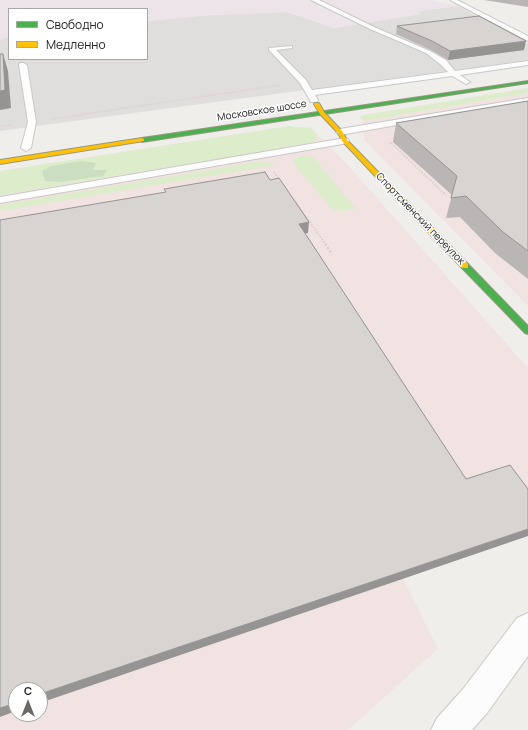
<!DOCTYPE html>
<meta charset="utf-8">
<style>
body{margin:0}
#map{position:relative;width:528px;height:730px;overflow:hidden;background:#f0eeeb;font-family:Manrope,sans-serif}
canvas{display:block}
.legend{position:absolute;left:8px;top:8px;width:140px;height:52px;box-sizing:border-box;background:#fff;border:1px solid #a7a7a7;margin:0;padding:5px 7px;list-style:none;font-size:12px;color:#222}
.legend li{display:flex;align-items:center;gap:8px;height:20px}
.legend b{width:20px;border:1px solid #a7a7a7}
.north{position:absolute;left:8px;top:682px;width:40px;height:40px;box-sizing:border-box;background:#fff;border:1px solid #a7a7a7;border-radius:50%;rotate:0deg;font-size:11px;font-weight:700;line-height:16px;text-align:center;color:#222}
.north::after{content:'';display:block;margin:auto;width:14px;height:18px;background:#6a6968;clip-path:polygon(50% 0,100% 100%,50% 72%,0 100%)}
</style>
<div id="map">
<canvas width="528" height="730"></canvas>
<ul class="legend">
<li><b style="height:5px;background:#4caf50"></b>Свободно</li>
<li><b style="height:5px;background:#ffc107"></b>Медленно</li>
</ul>
<div class="north">С</div>
</div>
<script>
const ctx = document.querySelector('canvas').getContext('2d');
ctx.lineJoin = 'round';
function paint(path, color) { ctx.fillStyle = color; ctx.fill(path, 'evenodd'); }
const shape = rows => new Path2D(rows.map(r => 'M' + r).join(''));
function stroke(path, color, width, dash) { ctx.strokeStyle = color; ctx.lineWidth = width; ctx.lineCap = dash ? 'butt' : 'round'; ctx.setLineDash(dash || []); ctx.stroke(path); }
function label(font, color, halo, rows, align = 'center') {
  ctx.font = font + ' Manrope,sans-serif'; ctx.lineWidth = 3; ctx.setLineDash([]); ctx.textBaseline = 'middle'; ctx.strokeStyle = halo; ctx.fillStyle = color; for (const [text, x, y, turn = 0] of rows) {
    ctx.save(); ctx.translate(x, y); ctx.rotate((+turn || 0) * Math.PI / 180); ctx.textAlign = isNaN(turn) ? turn : align; if (halo) ctx.strokeText(text, 0, 0); ctx.fillText(text, 0, 0); ctx.restore();
  }
}
const residential = shape([
 [458,6,528,44,528,60,0,131,0,40,9,36,9,59,147,59,147,21,211,15,287,12,334,28,420,14,417,11]
]);
const commercial = shape([
 [528,93,528,306,364,140,363,120,370,120],
 [317,134,346,163,528,368,528,536,403,578,438,649,348,730,0,730,0,195,308,144,316,141],
 [16,690,40,690,40,714,16,714]
]);
const industrial = shape([
 [0,0,430,0,458,6,418,11,421,14,334,28,287,12,211,15,147,21,147,9,9,9,9,36,0,40]
]);
const grass = shape([
 [528,88,528,93,370,120,363,120,360,117,364,115],
 [289,126,311,128,317,134,316,141,308,144,0,195,0,171],
 [300,156,311,156,317,161,356,209,343,211,333,210,295,165,293,160],
 [255,162,265,162,276,165,0,211,0,205]
]);
const forest = shape([
 [82,161,96,163,93,170,107,170,103,176,60,182,45,181,42,171,51,166]
]);
const pathFar2 = shape([
 [52,119,280,85],
 [0,126,11,125],
 [389,142,392,144]
]);
const pathFar1 = shape([
 [391,143,446,195],
 [274,172,280,181],
 [287,190,326,245]
]);
const path = shape([
 [325,244,332,254]
]);
const lane = shape([
 [311,0,319,0,374,27,430,51,446,60,455,71,528,61,528,65,460,75,470,82,466,84,452,76,315,95,318,100,317,102,311,102,300,83,269,50,269,48,292,46,292,48,276,50,306,80,312,90,448,72,440,64,426,53,370,29,311,0],
 [450,0,457,0,528,36,528,41,450,0],
 [20,63,23,63,27,65,36,122,31,148,26,151,21,148,28,122,19,65,20,63],
 [528,98,528,102,340,135,336,132,340,129,528,98],
 [345,138,348,139,349,141,348,143,0,203,0,197,345,138]
]);
const street = shape([
 [528,613,528,656,487,713,472,730,431,730,437,718,463,689,517,618,528,613]
]);
const fast = shape([
 [528,81,528,83,142,142,139,140,142,138,528,81],
 [462,264,468,264,528,326,528,334,525,333,462,268,462,264]
]);
const slow = shape([
 [315,103,319,103,324,112,342,131,347,140,468,264,468,268,462,268,343,142,338,133,320,114,314,104,315,103],
 [142,138,144,139,144,141,0,164,0,160,142,138]
]);
const wall = shape([
 [484,0,528,0,528,7],
 [397,26,524,50,448,60,431,50,396,34],
 [528,101,528,279,495,253,460,217,446,218,452,195,393,142,396,123]
]);
const shadedWall = shape([
 [526,41,524,50,448,60,450,51],
 [3,54,8,71,11,108,0,110,0,91],
 [309,222,308,233,298,235,299,224],
 [528,529,528,536,40,703,40,694],
 [16,703,16,711,0,717,0,708]
]);
const building = shape([
 [479,16,526,41,450,51,432,41,397,26,479,16],
 [0,54,3,54,5,90,0,91,0,54],
 [528,101,528,251,503,232,466,196,451,198,457,176,396,123,528,101],
 [265,172,270,180,279,178,309,222,299,224,466,479,510,465,528,489,528,529,40,694,40,690,16,690,16,703,0,708,0,220,166,192,164,189,265,172]
]);
const farStreetnames = [
 ["Московское шоссе",262,111,-9],
 ["Спортсменский переулок",420,219,46]
];
paint(residential, '#dfdedc');
paint(commercial, '#f1e3e1');
paint(industrial, '#ede4e9');
paint(grass, '#ddeccb');
paint(forest, '#cbdec1');
stroke(lane, '#c9c8c7', 2);
stroke(street, '#c9c8c7', 2);
stroke(fast, '#999a82', 2);
stroke(slow, '#999a82', 2);
stroke(pathFar2, '#dccecd', 1.5, [1, 1]);
stroke(pathFar1, '#dccecd', 2, [1.5, 1.5]);
stroke(path, '#dccecd', 2.5, [2, 2]);
paint(lane, '#fdfcfc');
paint(street, '#fdfcfc');
paint(fast, '#4caf50');
paint(slow, '#ffc107');
paint(wall, '#b9b6b5');
paint(shadedWall, '#969493');
paint(building, '#d7d4d2');
stroke(building, '#969493', 1);
label('10px', '#222', '#fff', farStreetnames);
</script>
